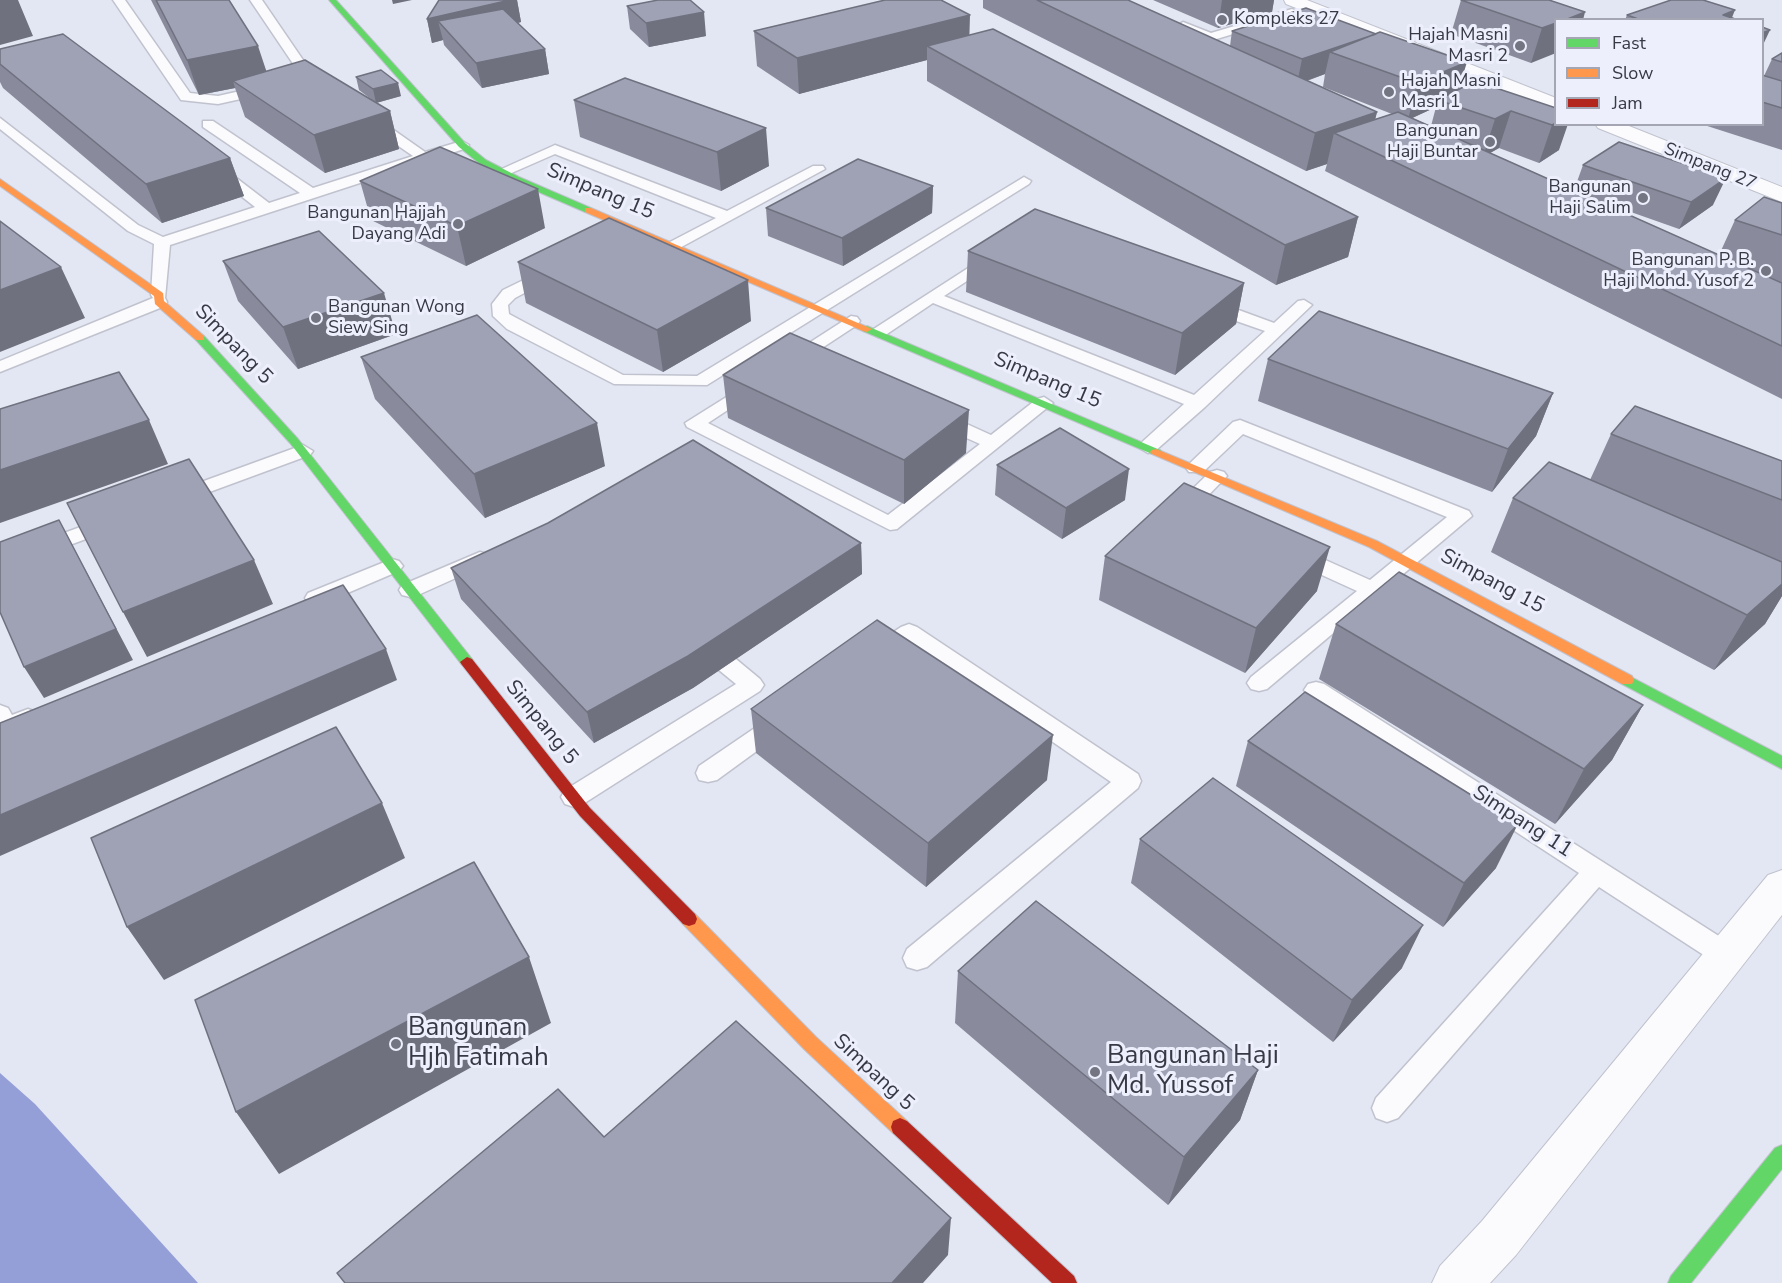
<!DOCTYPE html>
<style>
body{margin:0}
#map{position:relative;width:1782px;height:1283px;overflow:hidden;background:#e3e6f3;font-family:"Nunito Sans",sans-serif}
canvas{display:block}
.legend{position:absolute;left:1554px;top:18px;width:210px;height:108px;box-sizing:border-box;background:#edf0fc;border:2px solid #a4a7b3;margin:0;padding:8px 10px;list-style:none;font-size:18px;color:#373945}
.legend li{display:flex;align-items:center;gap:12px;height:30px}
.legend b{width:30px;border:2px solid #a4a7b3}
</style>
<div id="map">
<canvas width="1782" height="1283"></canvas>
<ul class="legend">
<li><b style="height:8px;background:#63d668"></b>Fast</li>
<li><b style="height:8px;background:#ff974d"></b>Slow</li>
<li><b style="height:8px;background:#b3261e"></b>Jam</li>
</ul>
</div>
<script>
const ctx = document.querySelector('canvas').getContext('2d');
ctx.lineJoin = 'round';
function paint(path, color) { ctx.fillStyle = color; ctx.fill(path, 'evenodd'); }
const shape = rows => new Path2D(rows.map(r => 'M' + r).join(''));
function stroke(path, color, width, dash) { ctx.strokeStyle = color; ctx.lineWidth = width; ctx.lineCap = dash ? 'butt' : 'round'; ctx.setLineDash(dash || []); ctx.stroke(path); }
function label(font, color, halo, rows, align = 'center') {
  ctx.font = font + ' "Nunito Sans",sans-serif'; ctx.lineWidth = 6; ctx.setLineDash([]); ctx.textBaseline = 'middle'; ctx.strokeStyle = halo; ctx.fillStyle = color; for (const [text, x, y, turn = 0] of rows) {
    ctx.save(); ctx.translate(x, y); ctx.rotate((+turn || 0) * Math.PI / 180); ctx.textAlign = isNaN(turn) ? turn : align; if (halo) ctx.strokeText(text, 0, 0); ctx.fillText(text, 0, 0); ctx.restore();
  }
}
const water = shape([
 [0,1073,35,1104,198,1283,0,1283]
]);
const lane = shape([
 [113,0,125,0,190,93,218,96,267,85,274,89,272,92,218,104,181,100,113,0],
 [250,0,262,0,316,79,315,82,294,84,294,78,302,77,250,0],
 [1292,9,1296,11,1296,15,1210,41,1177,26,1183,22,1211,33,1292,9],
 [0,118,138,225,163,237,255,207,212,173,210,170,212,167,222,167,269,203,300,193,203,127,203,121,213,121,313,188,413,156,368,125,368,119,378,119,425,152,462,141,469,145,467,148,170,245,165,298,167,302,165,306,0,372,0,361,153,298,151,295,154,244,128,231,0,129,0,118],
 [555,145,727,211,813,166,823,166,825,169,674,251,666,246,668,243,716,218,555,154,507,175,497,175,495,172,555,145],
 [1024,177,1031,181,1029,184,707,385,614,384,507,329,493,316,492,304,503,290,544,270,556,270,558,273,556,276,515,298,508,305,509,314,623,375,697,376,1024,177],
 [993,252,999,254,1001,257,999,260,944,296,1194,395,1265,331,1202,309,1200,305,1202,301,1214,301,1274,323,1298,301,1304,300,1312,305,1205,407,1155,451,1148,453,1138,447,1141,443,1184,404,933,303,884,336,878,337,869,332,993,252],
 [851,316,857,317,860,321,857,325,796,365,790,366,781,361,851,316],
 [752,381,761,386,758,390,708,423,888,515,980,444,933,423,931,419,933,415,947,415,991,435,1037,399,1044,397,1053,403,897,529,890,530,687,427,685,423,752,381],
 [1240,420,1469,511,1472,516,1267,689,1259,691,1251,689,1247,683,1251,677,1357,591,1289,560,1285,555,1289,550,1303,550,1370,580,1447,517,1243,434,1203,472,1189,472,1186,468,1189,464,1233,422,1240,420],
 [303,445,313,451,310,455,185,501,178,503,171,501,168,497,171,493,303,445],
 [1217,470,1224,472,1227,476,1199,505,1201,509,1198,513,1191,515,1179,510,1176,506,1179,502,1210,472,1217,470],
 [111,516,118,517,121,522,118,527,0,571,0,556,111,516],
 [480,552,487,554,491,559,487,564,418,595,410,597,402,595,399,590,402,585,480,552],
 [392,559,399,561,403,566,399,571,324,603,316,605,308,603,305,598,308,593,392,559],
 [909,624,917,627,1138,774,1141,781,1138,788,927,967,917,970,907,967,903,958,907,949,1111,782,909,643,885,660,877,662,869,660,866,654,869,648,901,627,909,624],
 [705,638,713,640,760,679,764,685,760,691,583,804,574,807,565,804,561,797,565,790,736,684,697,652,694,646,697,640,705,638],
 [1316,682,1324,684,1736,947,1740,955,1736,963,1726,967,1716,963,1599,887,1398,1118,1387,1122,1376,1118,1372,1108,1376,1098,1579,873,1308,696,1304,690,1308,684,1316,682],
 [0,705,8,708,12,715,28,709,36,712,40,718,36,724,13,734,0,735,0,705],
 [779,714,787,717,791,723,787,729,717,780,708,782,699,780,696,773,699,766,771,717,779,714]
]);
const street = shape([
 [1284,0,1307,0,1556,98,1556,111,1286,4,1284,0],
 [1595,124,1624,124,1782,187,1782,202,1598,128,1595,124],
 [1782,870,1782,915,1516,1255,1490,1283,1432,1283,1440,1266,1482,1221,1768,875,1782,870]
]);
const fast = shape([
 [329,0,336,0,465,143,486,160,519,177,591,208,591,212,585,212,513,181,480,164,459,147,329,0],
 [867,326,1160,450,1162,452,1160,454,1152,454,863,331,862,329,867,326],
 [200,335,204,336,298,439,472,659,474,662,472,665,462,665,290,443,196,340,195,338,200,335],
 [1627,675,1782,756,1782,769,1622,684,1620,680,1622,676,1627,675],
 [1782,1145,1782,1169,1691,1283,1668,1283,1671,1276,1775,1148,1782,1145]
]);
const slow = shape([
 [0,179,163,293,164,301,204,336,204,340,196,340,155,304,154,296,0,186,0,179],
 [585,208,591,208,872,329,867,332,863,331,585,212,585,208],
 [1156,449,1377,541,1632,676,1634,680,1632,684,1622,684,1369,547,1152,454,1150,452,1152,450,1156,449],
 [689,912,695,914,816,1037,907,1121,909,1127,907,1133,900,1136,893,1133,804,1049,683,924,681,919,683,914,689,912]
]);
const jam = shape([
 [467,657,472,659,590,808,695,914,697,919,695,924,689,926,683,924,580,816,462,665,460,662,467,657],
 [900,1118,907,1121,1074,1276,1077,1283,1052,1283,893,1133,891,1127,893,1121,900,1118]
]);
const wall = shape([
 [151,0,229,0,266,71,390,111,399,149,325,173,245,117,235,88,199,95],
 [439,0,517,0,521,22,518,23,545,49,549,74,482,88,444,45,443,40,432,43,427,19],
 [983,0,1128,0,1230,46,1232,31,1306,8,1459,89,1556,108,1559,150,1539,163,1499,148,1490,153,1574,190,1583,165,1713,205,1679,229,1594,199,1719,255,1735,220,1782,203,1782,399,1325,171,1327,164,1306,171,983,8],
 [1325,74,1323,87,1392,114,1375,119,1377,112,1307,81],
 [1436,107,1431,126,1412,118],
 [1153,0,1274,0,1272,12,1218,28],
 [1461,0,1583,20,1531,63,1451,34],
 [627,6,706,36,649,47,630,29],
 [1627,15,1732,17,1738,20,1625,20],
 [754,31,970,35,1358,217,1348,257,1276,285,927,81,927,60,799,94,757,66],
 [0,49,230,158,244,196,162,223,3,88,0,82],
 [1782,53,1782,150,1701,124,1762,124,1762,75,1764,76,1772,59],
 [356,77,401,96,376,103,359,90],
 [574,100,769,166,721,191,580,137],
 [360,181,545,228,466,266,371,220],
 [933,186,932,213,843,266,768,236,766,208],
 [968,251,1244,283,1236,324,1175,375,966,292],
 [223,261,396,334,298,369,238,301],
 [518,262,751,321,663,372,526,303],
 [361,357,605,466,485,518,375,399],
 [1268,359,1553,393,1536,436,1492,492,1258,401],
 [723,375,966,453,904,504,728,418],
 [1611,434,1782,461,1782,596,1765,624,1714,670,1491,552,1513,498,1590,480],
 [997,465,1125,500,1062,539,995,495],
 [861,543,862,574,693,688,594,743,461,599,451,568],
 [1105,556,1317,591,1245,673,1099,600],
 [1336,624,1643,705,1612,760,1555,824,1319,679],
 [751,709,1047,780,926,887,756,753],
 [1248,741,1496,868,1443,927,1236,786],
 [1140,839,1402,968,1333,1042,1131,883],
 [958,971,1258,1070,1240,1120,1168,1205,955,1023]
]);
const shadedWall = shape([
 [0,0,18,0,33,36,0,45],
 [392,0,412,0,393,4],
 [510,0,517,0,521,22,454,38,438,21,443,40,432,43,427,19],
 [1222,0,1274,0,1272,12,1218,28],
 [1735,10,1731,20,1723,15],
 [704,12,706,36,649,47,646,23],
 [1585,12,1583,20,1565,20],
 [970,15,969,49,927,46,927,60,799,94,797,58],
 [1556,23,1556,53,1531,63,1542,28],
 [1770,30,1762,47,1762,33],
 [1376,34,1330,52,1325,74,1297,84,1302,59],
 [258,46,270,82,233,81,235,88,199,95,187,60],
 [545,49,549,74,482,88,476,63],
 [1467,62,1456,98,1438,100,1436,107,1408,120,1417,83],
 [398,83,401,96,376,103,373,89],
 [390,111,399,149,325,173,314,135],
 [1511,111,1499,148,1483,157,1495,119],
 [1377,112,1368,149,1334,133,1327,164,1306,171,1315,133],
 [1556,123,1556,124,1568,124,1559,150,1539,163,1552,125],
 [766,128,769,166,721,191,717,152],
 [230,158,244,196,162,223,146,184],
 [1726,178,1713,205,1679,229,1691,202],
 [933,186,932,213,843,266,842,238],
 [538,189,545,228,466,266,457,226],
 [1358,217,1348,257,1276,285,1285,245],
 [61,267,85,318,0,352,0,290],
 [748,280,751,321,663,372,657,330],
 [1244,283,1236,324,1175,375,1182,333],
 [384,293,396,334,298,369,283,327],
 [1553,393,1536,436,1492,492,1508,449],
 [969,410,966,453,904,504,904,460],
 [149,420,168,464,0,523,0,470],
 [597,423,605,466,485,518,474,474],
 [1129,469,1125,500,1062,539,1066,508],
 [59,520,133,660,44,698,24,667],
 [861,543,862,574,693,688,594,743,587,712],
 [1330,547,1317,591,1245,673,1256,628],
 [254,560,273,604,147,657,123,612],
 [1782,584,1782,596,1765,624,1714,670,1747,615],
 [386,649,397,680,0,856,0,815],
 [1643,705,1612,760,1555,824,1584,769],
 [1053,735,1047,780,926,887,928,843],
 [382,803,405,858,164,980,127,927],
 [1518,824,1496,868,1443,927,1464,883],
 [1423,925,1402,968,1333,1042,1352,1000],
 [529,957,551,1023,279,1174,236,1112],
 [1258,1070,1240,1120,1168,1205,1184,1157],
 [951,1218,948,1255,923,1283,892,1283]
]);
const building = shape([
 [156,0,229,0,258,46,187,60,156,0],
 [439,0,510,0,427,19,439,0],
 [658,0,690,0,704,12,646,23,627,6,658,0],
 [885,0,941,0,970,15,797,58,754,31,885,0],
 [1037,0,1128,0,1377,112,1315,133,1037,0],
 [1461,0,1549,0,1585,12,1565,20,1556,20,1556,23,1542,28,1461,0],
 [1671,0,1703,0,1735,10,1723,15,1738,20,1641,20,1627,15,1671,0],
 [1306,8,1376,34,1302,59,1232,31,1306,8],
 [503,9,545,49,476,63,438,21,503,9],
 [1762,27,1770,30,1762,33,1762,27],
 [993,29,1358,217,1285,245,927,46,993,29],
 [1380,32,1467,62,1417,83,1330,52,1380,32],
 [63,34,230,158,146,184,0,64,0,49,63,34],
 [1782,53,1782,62,1772,59,1782,53],
 [305,60,390,111,314,135,233,81,305,60],
 [381,70,398,83,373,89,356,77,381,70],
 [1762,75,1782,81,1782,108,1762,102,1762,75],
 [625,78,766,128,717,152,574,100,625,78],
 [1475,81,1556,108,1556,123,1552,125,1511,111,1495,119,1438,100,1475,81],
 [1398,112,1782,283,1782,346,1334,133,1398,112],
 [1619,142,1726,178,1691,202,1583,165,1619,142],
 [440,147,538,189,457,226,360,181,440,147],
 [858,159,933,186,842,238,766,208,858,159],
 [1764,197,1782,203,1782,235,1735,220,1764,197],
 [1035,209,1244,283,1182,333,968,251,1035,209],
 [609,218,748,280,657,330,518,262,609,218],
 [0,221,61,267,0,290,0,221],
 [319,231,384,293,283,327,223,261,319,231],
 [1319,311,1553,393,1508,449,1268,359,1319,311],
 [477,315,597,423,474,474,361,357,477,315],
 [790,333,969,410,904,460,723,375,790,333],
 [119,372,149,420,0,470,0,409,119,372],
 [1635,406,1782,461,1782,500,1611,434,1635,406],
 [1060,428,1129,469,1066,508,997,465,1060,428],
 [693,440,861,543,688,656,587,712,451,568,548,523,693,440],
 [189,459,254,560,123,612,67,503,189,459],
 [1549,462,1782,562,1782,584,1747,615,1513,498,1549,462],
 [1184,483,1330,547,1256,628,1105,556,1184,483],
 [59,520,116,629,24,667,0,612,0,542,59,520],
 [1399,572,1643,705,1584,769,1336,624,1399,572],
 [343,585,386,649,0,815,0,723,343,585],
 [877,620,1053,735,928,843,751,709,877,620],
 [1305,692,1518,824,1464,883,1248,741,1305,692],
 [336,727,382,803,127,927,91,838,336,727],
 [1213,778,1423,925,1352,1000,1140,839,1213,778],
 [474,862,529,957,236,1112,195,1000,474,862],
 [1036,901,1258,1070,1184,1157,958,971,1036,901],
 [736,1021,951,1218,892,1283,345,1283,337,1273,558,1089,604,1137,736,1021]
]);
const markers = [
 [1222,20,6,"#737682"],
 [1520,46,6,"#737682"],
 [1389,92,6,"#737682"],
 [1490,142,6,"#737682"],
 [1643,198,6,"#737682"],
 [458,224,6,"#737682"],
 [1766,271,6,"#737682"],
 [316,318,6,"#737682"],
 [396,1044,6,"#737682"],
 [1095,1072,6,"#737682"]
];
const farPoinames = [
 ["Kompleks 27",1234,20,"left"],
 ["Hajah Masni",1508,36],
 ["Masri 2",1508,57],
 ["Hajah Masni",1401,82,"left"],
 ["Masri 1",1401,103,"left"],
 ["Bangunan",1478,132],
 ["Haji Buntar",1478,153],
 ["Bangunan",1631,188],
 ["Haji Salim",1631,209],
 ["Bangunan Hajjah",446,214],
 ["Dayang Adi",446,235],
 ["Bangunan P. B.",1754,261],
 ["Haji Mohd. Yusof 2",1754,282],
 ["Bangunan Wong",328,308,"left"],
 ["Siew Sing",328,329,"left"]
];
const farStreetnames = [
 ["Simpang 27",1710,167,22]
];
const streetNames = [
 ["Simpang 15",600,192,23],
 ["Simpang 5",233,345,46],
 ["Simpang 15",1047,381,23],
 ["Simpang 15",1492,582,28],
 ["Simpang 5",541,723,51],
 ["Simpang 11",1522,822,33],
 ["Simpang 5",873,1073,43]
];
const nearPoinames = [
 ["Bangunan",408,1029],
 ["Hjh Fatimah",408,1059],
 ["Bangunan Haji",1107,1057],
 ["Md. Yussof",1107,1087]
];
paint(water, '#949fd7');
stroke(lane, '#c0c3ce', 3);
stroke(street, '#c0c3ce', 2);
stroke(fast, '#c0c3ce', 2);
stroke(slow, '#c0c3ce', 2);
stroke(jam, '#c0c3ce', 2);
paint(lane, '#fbfbfd');
paint(street, '#fbfbfd');
paint(fast, '#63d668');
paint(slow, '#ff974d');
paint(jam, '#b3261e');
paint(wall, '#898b9c');
paint(shadedWall, '#6f717f');
paint(building, '#9fa2b5');
stroke(building, '#6f717f', 1.5);
for (const [x, y, r, color] of markers) { const dot = new Path2D(); dot.arc(x, y, r, 0, 2 * Math.PI); ctx.fillStyle = color; ctx.fill(dot); stroke(dot, '#edf0fc', 2); }
label('18px', '#373945', '#edf0fc', farPoinames, 'right');
label('18px', '#373945', '#edf0fc', farStreetnames);
label('21px', '#373945', '#edf0fc', streetNames);
label('26px', '#373945', '#edf0fc', nearPoinames, 'left');
</script>
